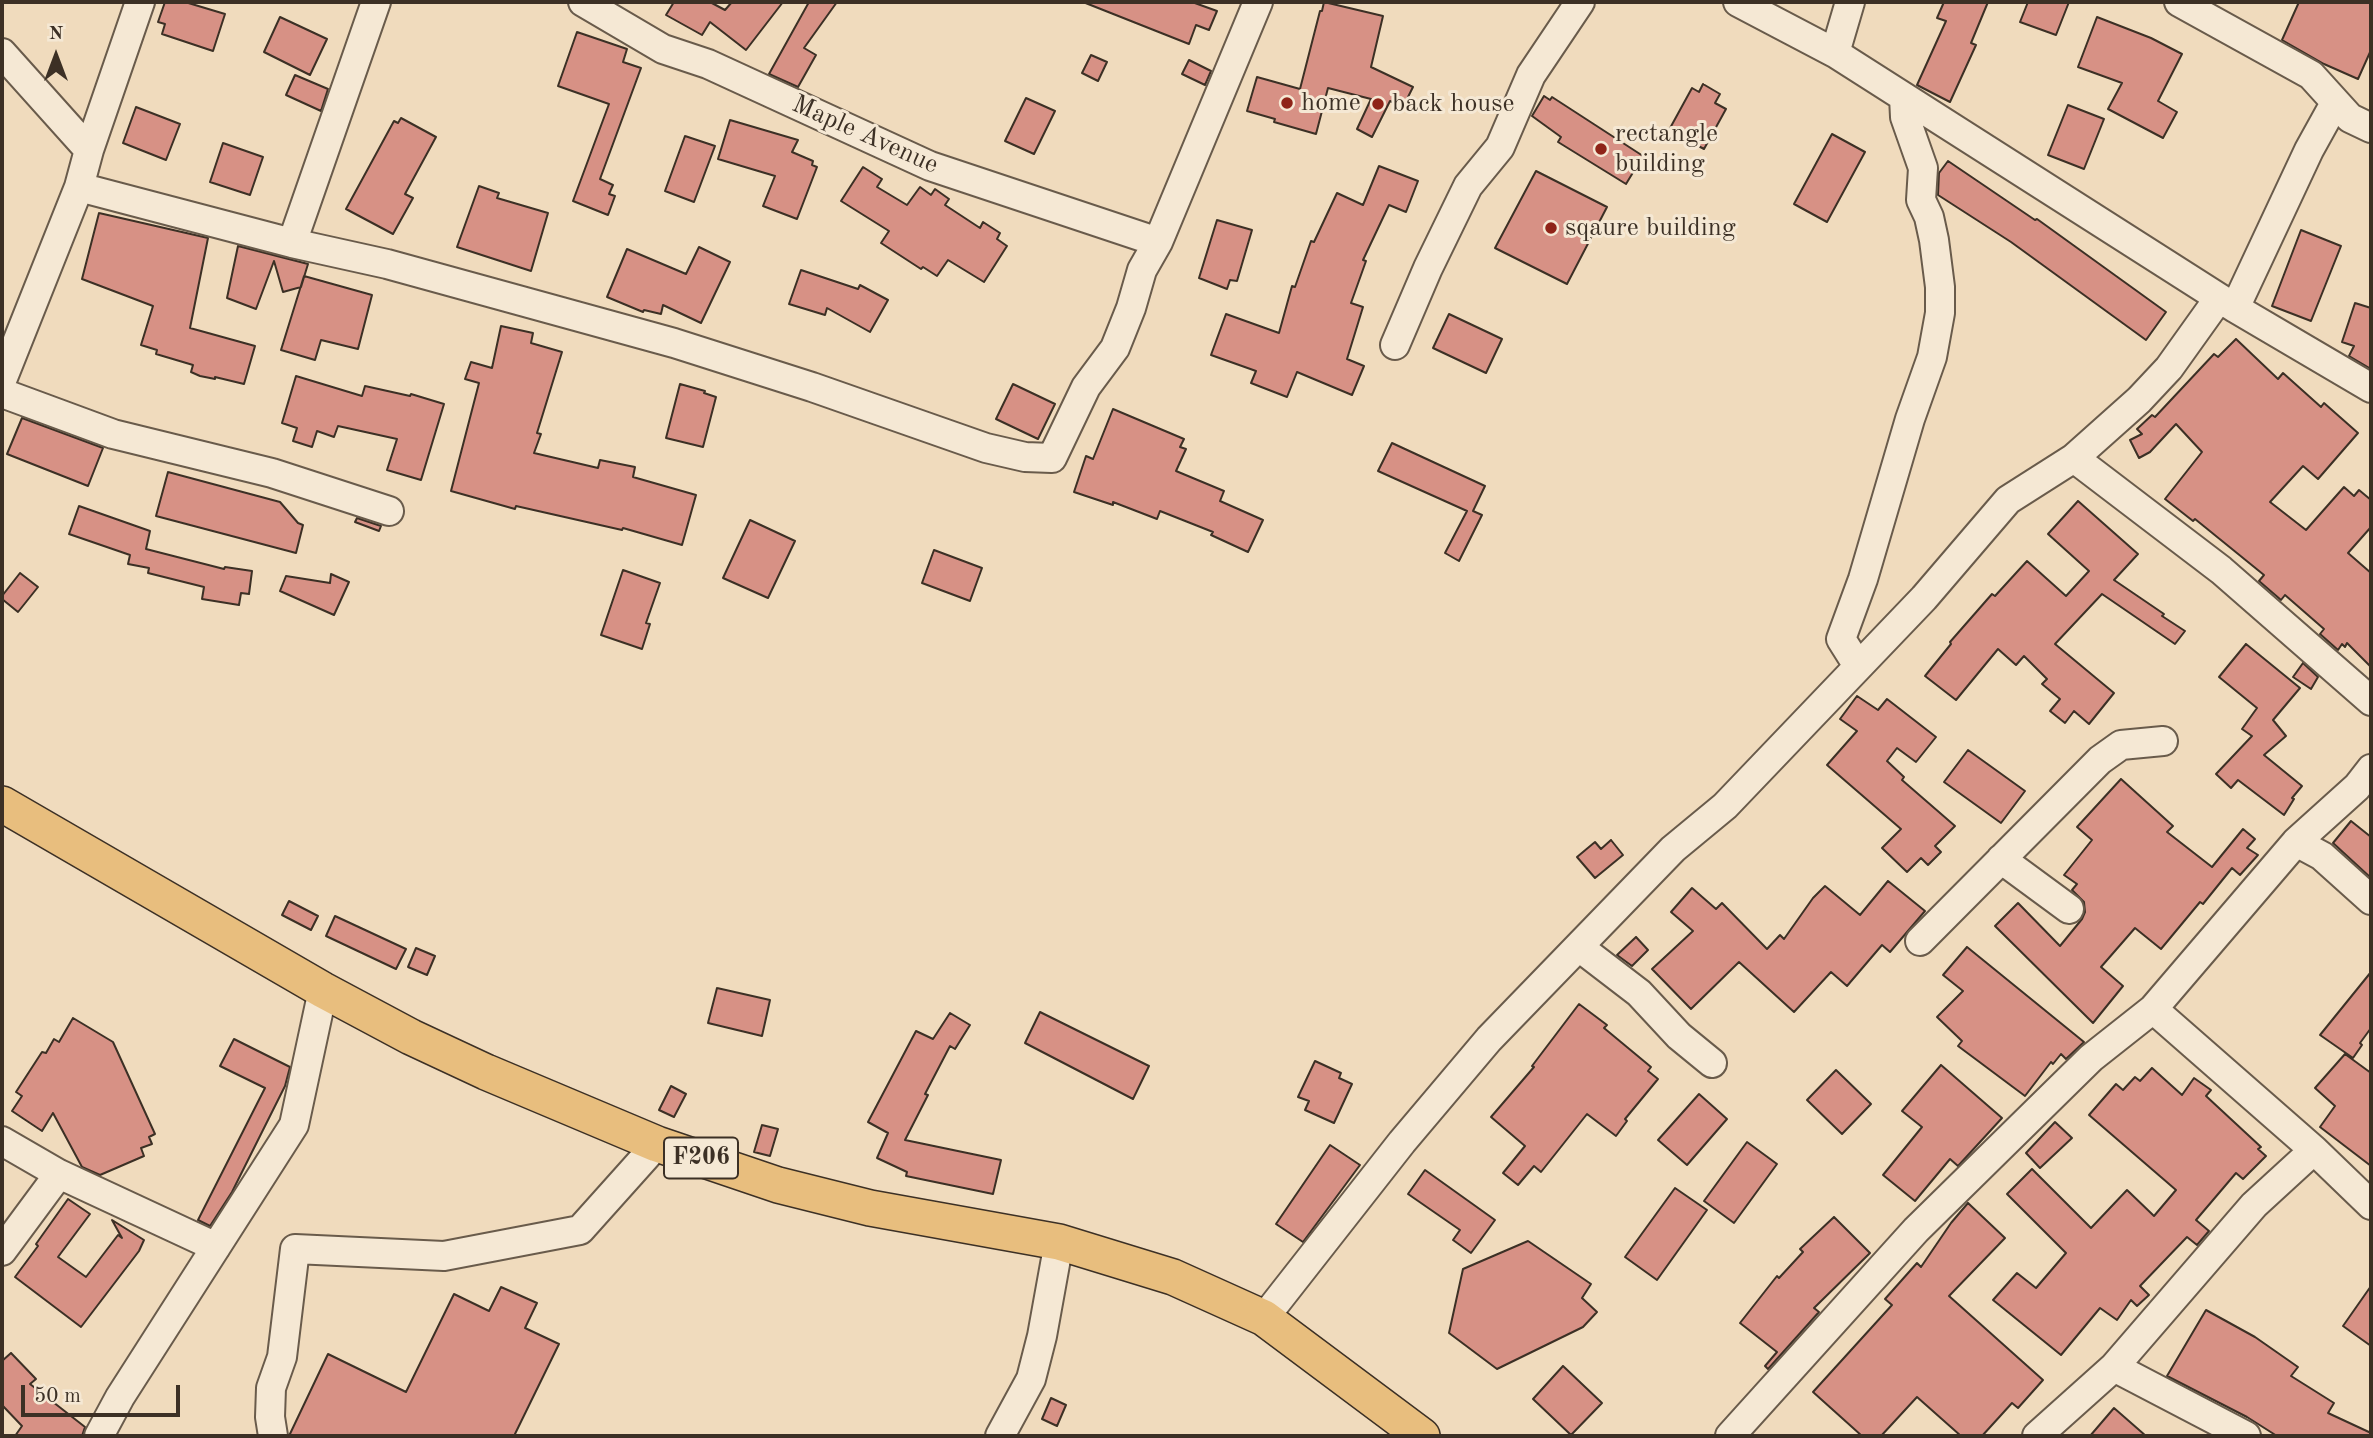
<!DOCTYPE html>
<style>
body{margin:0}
#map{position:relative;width:2373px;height:1438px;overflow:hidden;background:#f0dbbd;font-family:"Old Standard TT",serif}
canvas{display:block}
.frame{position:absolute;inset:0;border:4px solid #3c3025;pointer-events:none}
.north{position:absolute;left:21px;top:21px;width:70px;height:70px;-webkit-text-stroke:5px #f5e8d4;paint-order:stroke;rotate:0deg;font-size:19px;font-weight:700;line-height:28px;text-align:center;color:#3c3025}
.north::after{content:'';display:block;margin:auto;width:24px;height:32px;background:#3c3025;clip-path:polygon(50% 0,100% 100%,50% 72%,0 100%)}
.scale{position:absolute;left:21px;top:1385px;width:159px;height:32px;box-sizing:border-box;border:4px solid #3c3025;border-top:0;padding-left:9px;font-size:21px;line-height:24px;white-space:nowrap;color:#3c3025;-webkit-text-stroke:5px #f5e8d4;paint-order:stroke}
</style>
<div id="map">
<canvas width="2373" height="1438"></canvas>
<div class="frame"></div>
<div class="north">N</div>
<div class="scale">50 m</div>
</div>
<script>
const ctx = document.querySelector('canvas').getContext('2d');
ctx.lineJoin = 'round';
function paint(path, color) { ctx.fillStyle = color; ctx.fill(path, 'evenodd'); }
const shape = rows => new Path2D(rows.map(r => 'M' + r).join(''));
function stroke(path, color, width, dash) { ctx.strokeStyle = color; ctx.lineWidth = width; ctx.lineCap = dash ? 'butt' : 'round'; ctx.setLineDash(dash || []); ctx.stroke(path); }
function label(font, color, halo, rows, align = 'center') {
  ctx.font = font + ' "Old Standard TT",serif'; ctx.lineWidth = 6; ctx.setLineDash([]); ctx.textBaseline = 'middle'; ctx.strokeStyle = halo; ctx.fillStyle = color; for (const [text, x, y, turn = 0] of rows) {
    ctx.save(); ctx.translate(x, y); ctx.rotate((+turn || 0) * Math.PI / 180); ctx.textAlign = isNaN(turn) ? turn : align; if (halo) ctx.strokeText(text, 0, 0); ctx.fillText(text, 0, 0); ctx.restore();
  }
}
const building = shape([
 [165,2,185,2,225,14,213,51,162,34,165,24,158,22,165,2],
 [674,2,710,2,725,10,732,2,783,2,746,50,710,22,702,35,666,15,674,2],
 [809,2,837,2,804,48,816,55,798,87,769,74,809,2],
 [1083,2,1192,2,1217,11,1209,30,1196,25,1189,44,1083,2],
 [1324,2,1383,16,1371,67,1413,87,1403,107,1390,101,1372,137,1357,129,1371,99,1328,88,1316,134,1274,122,1275,119,1247,111,1257,77,1300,89,1320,11,1322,11,1324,2],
 [1944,2,1988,2,1971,43,1976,45,1950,102,1917,85,1946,21,1937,18,1944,2],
 [2028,2,2069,2,2056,35,2020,22,2028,2],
 [2299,2,2371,2,2371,50,2358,79,2324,64,2282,40,2299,2],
 [280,17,327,39,310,75,264,52,280,17],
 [2097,17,2151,38,2182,54,2158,101,2177,112,2163,138,2108,109,2122,83,2078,67,2097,17],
 [577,32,627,49,623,62,641,68,600,179,613,185,609,194,615,196,608,215,573,201,609,104,558,86,577,32],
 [1091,55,1107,62,1098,81,1082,73,1091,55],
 [1189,60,1211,71,1205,85,1182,74,1189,60],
 [295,75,328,89,321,111,286,95,295,75],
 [1703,84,1720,94,1715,103,1726,109,1704,149,1669,130,1692,88,1699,92,1703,84],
 [1544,96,1550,100,1552,97,1643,156,1626,184,1558,142,1561,137,1532,116,1544,96],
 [1026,98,1055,111,1034,154,1005,141,1026,98],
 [2068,105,2104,119,2084,169,2048,155,2068,105],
 [136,107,180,124,166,160,123,143,136,107],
 [401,118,436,137,405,194,413,198,393,234,346,209,394,121,398,123,401,118],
 [730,120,798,140,792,152,813,161,812,165,817,167,797,219,763,206,775,176,718,159,730,120],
 [1832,134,1865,152,1827,222,1794,204,1832,134],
 [685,136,715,146,694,202,665,191,685,136],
 [223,143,263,157,250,195,210,182,223,143],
 [1948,161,2035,220,2037,219,2166,312,2146,340,2011,242,1938,195,1939,173,1948,161],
 [1379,166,1418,181,1406,212,1389,205,1363,260,1366,261,1351,303,1363,307,1347,359,1364,366,1352,395,1297,372,1287,397,1251,383,1256,371,1211,355,1226,314,1279,333,1292,286,1295,287,1311,241,1314,242,1337,193,1363,205,1379,166],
 [863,167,882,179,877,187,907,205,920,187,931,195,935,189,949,199,945,205,980,228,983,222,1000,233,997,239,1007,246,984,282,948,260,937,276,923,267,921,269,881,243,889,231,841,201,863,167],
 [1536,171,1607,207,1567,284,1495,248,1536,171],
 [479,186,499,193,497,198,548,213,531,271,457,247,479,186],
 [99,213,208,238,190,328,255,346,244,384,215,377,215,379,200,376,191,372,193,365,156,354,157,350,141,345,153,306,82,279,99,213],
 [1217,220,1252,230,1237,281,1230,280,1227,289,1199,278,1217,220],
 [2301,230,2341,246,2311,321,2272,306,2301,230],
 [238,246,308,264,301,287,283,292,274,261,256,309,227,298,238,246],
 [699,247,730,262,701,323,663,305,661,314,644,310,643,312,607,297,627,249,686,274,699,247],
 [801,270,858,289,860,285,888,300,870,332,827,308,825,315,789,304,801,270],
 [304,276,372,295,358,349,321,340,315,360,281,350,304,276],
 [2355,303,2371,308,2371,369,2349,356,2354,346,2342,342,2355,303],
 [1449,314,1502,339,1486,373,1433,348,1449,314],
 [501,326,533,333,531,343,562,352,537,433,541,434,534,453,598,468,600,460,635,467,633,477,696,495,682,545,623,528,622,530,516,506,515,509,451,491,479,383,465,379,471,362,492,368,501,326],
 [2236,339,2278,379,2283,373,2321,407,2324,403,2358,433,2318,479,2303,466,2270,502,2306,530,2344,487,2354,496,2359,490,2371,500,2371,527,2348,553,2371,573,2371,667,2347,643,2345,647,2342,644,2338,650,2320,634,2324,629,2285,595,2281,600,2259,581,2264,575,2195,519,2193,521,2165,499,2202,452,2176,424,2150,452,2139,458,2130,440,2142,434,2137,429,2152,415,2155,417,2214,354,2218,357,2236,339],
 [296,376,362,396,365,386,410,396,411,394,444,404,421,480,387,470,397,439,338,426,334,437,317,431,312,447,293,441,297,428,282,423,296,376],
 [680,384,705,391,704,393,716,397,703,447,666,438,680,384],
 [1013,384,1055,404,1038,439,996,419,1013,384],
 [1113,409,1184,439,1180,447,1186,449,1176,471,1224,491,1220,501,1263,520,1248,552,1211,535,1213,532,1160,511,1157,519,1113,502,1113,505,1074,492,1086,456,1093,459,1113,409],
 [22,418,103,448,88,486,7,454,22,418],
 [1392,443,1485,486,1473,511,1482,515,1459,561,1445,553,1467,511,1378,471,1392,443],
 [168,472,280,502,298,523,303,525,296,553,156,516,168,472],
 [2078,501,2138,554,2114,580,2164,614,2162,616,2185,631,2175,644,2102,594,2055,644,2114,693,2089,724,2074,711,2065,723,2050,711,2060,699,2042,684,2047,679,2024,656,2016,665,1998,649,1956,700,1925,676,1951,644,1950,642,1992,594,1995,596,2027,561,2066,596,2089,571,2048,534,2078,501],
 [79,506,150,531,146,549,224,569,225,567,252,571,249,594,241,593,239,605,202,599,204,587,148,573,149,568,128,564,130,555,69,534,79,506],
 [357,518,381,526,379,531,355,522,357,518],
 [750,520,795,541,768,598,723,578,750,520],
 [934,550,982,568,970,601,922,583,934,550],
 [623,570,660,583,646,623,650,624,642,649,601,635,623,570],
 [20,573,38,587,18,612,2,599,2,596,20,573],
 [331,574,349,582,334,615,280,591,286,576,330,583,331,574],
 [2246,644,2300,688,2273,720,2286,736,2264,755,2302,786,2292,798,2294,799,2284,815,2238,780,2231,788,2216,774,2252,736,2242,729,2257,708,2219,677,2246,644],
 [2303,663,2318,677,2311,689,2293,677,2303,663],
 [1857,696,1878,710,1887,699,1936,737,1916,762,1897,748,1887,761,1904,777,1902,780,1955,826,1935,846,1941,852,1928,865,1921,858,1907,872,1882,848,1901,829,1827,765,1857,731,1840,719,1857,696],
 [1968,750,2025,791,2001,823,1944,782,1968,750],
 [2121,779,2173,826,2167,832,2212,867,2243,829,2255,839,2247,848,2258,855,2240,875,2232,868,2203,904,2200,902,2161,949,2135,928,2101,967,2123,986,2093,1023,1995,926,2018,903,2060,946,2082,919,2085,912,2084,902,2072,890,2077,884,2064,875,2092,840,2077,827,2121,779],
 [2351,821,2371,837,2371,878,2333,843,2351,821],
 [1611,840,1623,855,1595,878,1577,857,1595,842,1601,849,1611,840],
 [1888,881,1925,911,1890,952,1882,945,1847,986,1831,972,1794,1012,1739,962,1691,1009,1652,969,1693,931,1671,912,1692,888,1716,909,1722,903,1767,949,1780,935,1784,939,1813,898,1825,886,1860,915,1888,881],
 [289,901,318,916,311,930,282,915,289,901],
 [335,916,406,949,396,969,326,936,335,916],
 [1636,937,1648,950,1632,966,1617,955,1636,937],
 [1967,947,2084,1042,2066,1059,2061,1054,2053,1064,2051,1062,2025,1096,1958,1046,1962,1041,1937,1017,1963,991,1943,975,1967,947],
 [416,948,435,956,427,975,408,967,416,948],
 [2371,972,2371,1028,2360,1043,2362,1045,2353,1058,2320,1035,2371,972],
 [717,988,770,1000,762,1036,708,1023,717,988],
 [1579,1004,1607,1025,1604,1028,1651,1067,1648,1071,1658,1079,1625,1119,1627,1121,1616,1136,1587,1114,1541,1172,1534,1166,1518,1185,1503,1173,1525,1146,1491,1117,1534,1067,1532,1066,1579,1004],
 [1040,1012,1149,1066,1133,1099,1025,1043,1040,1012],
 [950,1013,970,1025,955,1049,950,1046,925,1094,928,1095,905,1140,1001,1160,993,1194,906,1176,907,1172,877,1158,888,1133,868,1122,916,1031,933,1039,950,1013],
 [73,1018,113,1042,155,1134,149,1137,152,1144,141,1148,144,1156,100,1175,82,1167,53,1113,42,1131,12,1111,22,1096,16,1092,42,1052,46,1053,54,1039,59,1042,73,1018],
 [234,1039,290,1067,285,1086,232,1192,210,1226,198,1220,265,1088,220,1066,234,1039],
 [2345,1054,2371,1073,2371,1166,2320,1127,2335,1106,2315,1088,2345,1054],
 [1315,1061,1341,1073,1339,1078,1352,1084,1334,1123,1305,1110,1309,1101,1298,1097,1315,1061],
 [1941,1065,2002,1118,1958,1166,1950,1159,1915,1201,1883,1175,1922,1127,1902,1111,1941,1065],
 [2152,1068,2182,1095,2194,1078,2211,1090,2206,1096,2261,1147,2258,1149,2266,1156,2243,1179,2236,1173,2196,1220,2209,1231,2197,1245,2187,1237,2140,1286,2149,1295,2137,1306,2131,1300,2117,1320,2100,1308,2061,1355,1993,1300,2017,1273,2036,1288,2066,1253,2007,1194,2032,1169,2091,1228,2127,1190,2154,1216,2176,1190,2089,1115,2116,1084,2123,1090,2135,1077,2140,1081,2152,1068],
 [1836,1070,1871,1104,1842,1134,1807,1100,1836,1070],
 [671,1086,686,1094,674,1117,659,1110,671,1086],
 [1699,1094,1727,1119,1687,1165,1658,1140,1699,1094],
 [2055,1122,2072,1138,2040,1168,2026,1153,2055,1122],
 [762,1125,778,1129,770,1156,754,1152,762,1125],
 [1747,1142,1777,1164,1734,1223,1704,1201,1747,1142],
 [1330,1145,1360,1165,1303,1242,1276,1224,1330,1145],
 [1425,1170,1495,1220,1471,1253,1453,1240,1460,1230,1408,1194,1425,1170],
 [1675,1188,1707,1210,1657,1280,1625,1257,1675,1188],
 [68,1199,90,1214,58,1257,86,1277,118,1235,122,1238,112,1220,144,1240,139,1251,81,1327,15,1277,38,1246,36,1244,68,1199],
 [1968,1203,2005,1238,1949,1296,2043,1380,2018,1408,2012,1403,1982,1436,1961,1436,1917,1397,1881,1436,1862,1436,1813,1392,1892,1305,1885,1299,1917,1263,1921,1267,1951,1223,1968,1203],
 [1834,1217,1870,1253,1814,1308,1819,1312,1768,1369,1765,1366,1777,1352,1740,1323,1777,1276,1779,1278,1803,1252,1800,1249,1834,1217],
 [1528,1241,1591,1284,1582,1298,1597,1312,1583,1327,1497,1369,1449,1333,1463,1269,1528,1241],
 [2371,1286,2371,1346,2343,1326,2371,1286],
 [501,1287,537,1303,525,1328,559,1344,514,1436,289,1436,328,1354,406,1392,454,1294,489,1311,501,1287],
 [2206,1310,2255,1337,2298,1367,2291,1376,2334,1403,2328,1413,2371,1433,2371,1436,2277,1436,2247,1417,2167,1376,2206,1310],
 [11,1353,36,1379,30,1384,85,1427,82,1436,15,1436,22,1426,2,1405,2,1361,11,1353],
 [1563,1366,1602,1403,1571,1435,1533,1399,1563,1366],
 [1051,1398,1066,1405,1057,1426,1042,1419,1051,1398],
 [2114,1408,2146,1436,2090,1436,2114,1408]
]);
const minor = shape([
 [583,2,663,49,708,64,930,166,1158,242],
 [1738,2,1835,53,2235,308,2371,388],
 [2179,2,2311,75,2350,118,2371,128],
 [2,53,89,150],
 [1835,53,1850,2],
 [79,187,292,243,387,264,674,343,812,387,986,448,1025,457,1052,458,1086,387,1115,348,1131,308,1142,270,1158,242,1258,2],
 [292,243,376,2],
 [2235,308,2309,150,2335,103],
 [1395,345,1428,268,1468,186,1500,147,1531,75,1580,2],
 [2,380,79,187,89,150,140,2],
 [2,393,113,434,272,473,389,511],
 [2074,458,2221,570,2371,701],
 [1858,666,1841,639,1863,579,1910,419,1932,357,1940,313,1940,287,1934,240,1929,217,1921,200,1923,168,1905,117,1904,97],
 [2296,842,2322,856,2371,900],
 [2001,859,2069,909],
 [1920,941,2100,760,2121,745,2163,741],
 [1579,947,1639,993,1679,1036,1712,1063],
 [2153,1009,2314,1150,2371,1205],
 [2,1141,59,1174,216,1247],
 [2,1251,59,1174],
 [1264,1318,1402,1142,1489,1039,1673,849,1725,806,1924,598,2008,500,2074,458,2139,400,2169,368,2219,298],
 [2114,1367,2246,1436],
 [99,1436,120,1397,294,1125,323,990],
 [273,1436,270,1417,271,1388,282,1357,295,1249,444,1256,580,1230,657,1144],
 [1000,1436,1031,1379,1042,1336,1059,1242],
 [1730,1436,1916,1230,2091,1058,2153,1009,2296,842,2357,787,2371,769],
 [2037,1436,2114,1367,2254,1205,2314,1150]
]);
const major = shape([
 [2,804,323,990,411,1037,486,1072,657,1144,778,1185,870,1208,1059,1242,1173,1277,1264,1318,1422,1436]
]);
const markers = [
 [1287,103,7,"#8f2418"],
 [1378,104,7,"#8f2418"],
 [1601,149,7,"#8f2418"],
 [1551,228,7,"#8f2418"]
];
const shields = [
 [701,1158,74]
];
const shieldNames = [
 ["F206",701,1158]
];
const poiNames = [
 ["home",1301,103],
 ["back house",1392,104],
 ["rectangle",1615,134],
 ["building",1615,164],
 ["sqaure building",1565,228]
];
const streetNames = [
 ["Maple Avenue",865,135,24]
];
paint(building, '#d79185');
stroke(building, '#3c3025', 2);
stroke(minor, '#695b4b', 32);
stroke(major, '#3c3025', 38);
stroke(minor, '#f5e8d4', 28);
stroke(major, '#e8be7e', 35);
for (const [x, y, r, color] of markers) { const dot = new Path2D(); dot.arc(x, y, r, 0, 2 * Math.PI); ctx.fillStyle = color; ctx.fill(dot); stroke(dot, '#f5e8d4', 2.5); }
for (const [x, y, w] of shields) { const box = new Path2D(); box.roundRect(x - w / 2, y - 20.5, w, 41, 5); ctx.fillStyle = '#f5e8d4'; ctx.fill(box); stroke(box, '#3c3025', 2); }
label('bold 24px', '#3c3025', null, shieldNames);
label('26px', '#3c3025', '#f5e8d4', poiNames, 'left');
label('26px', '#3c3025', '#f5e8d4', streetNames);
</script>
